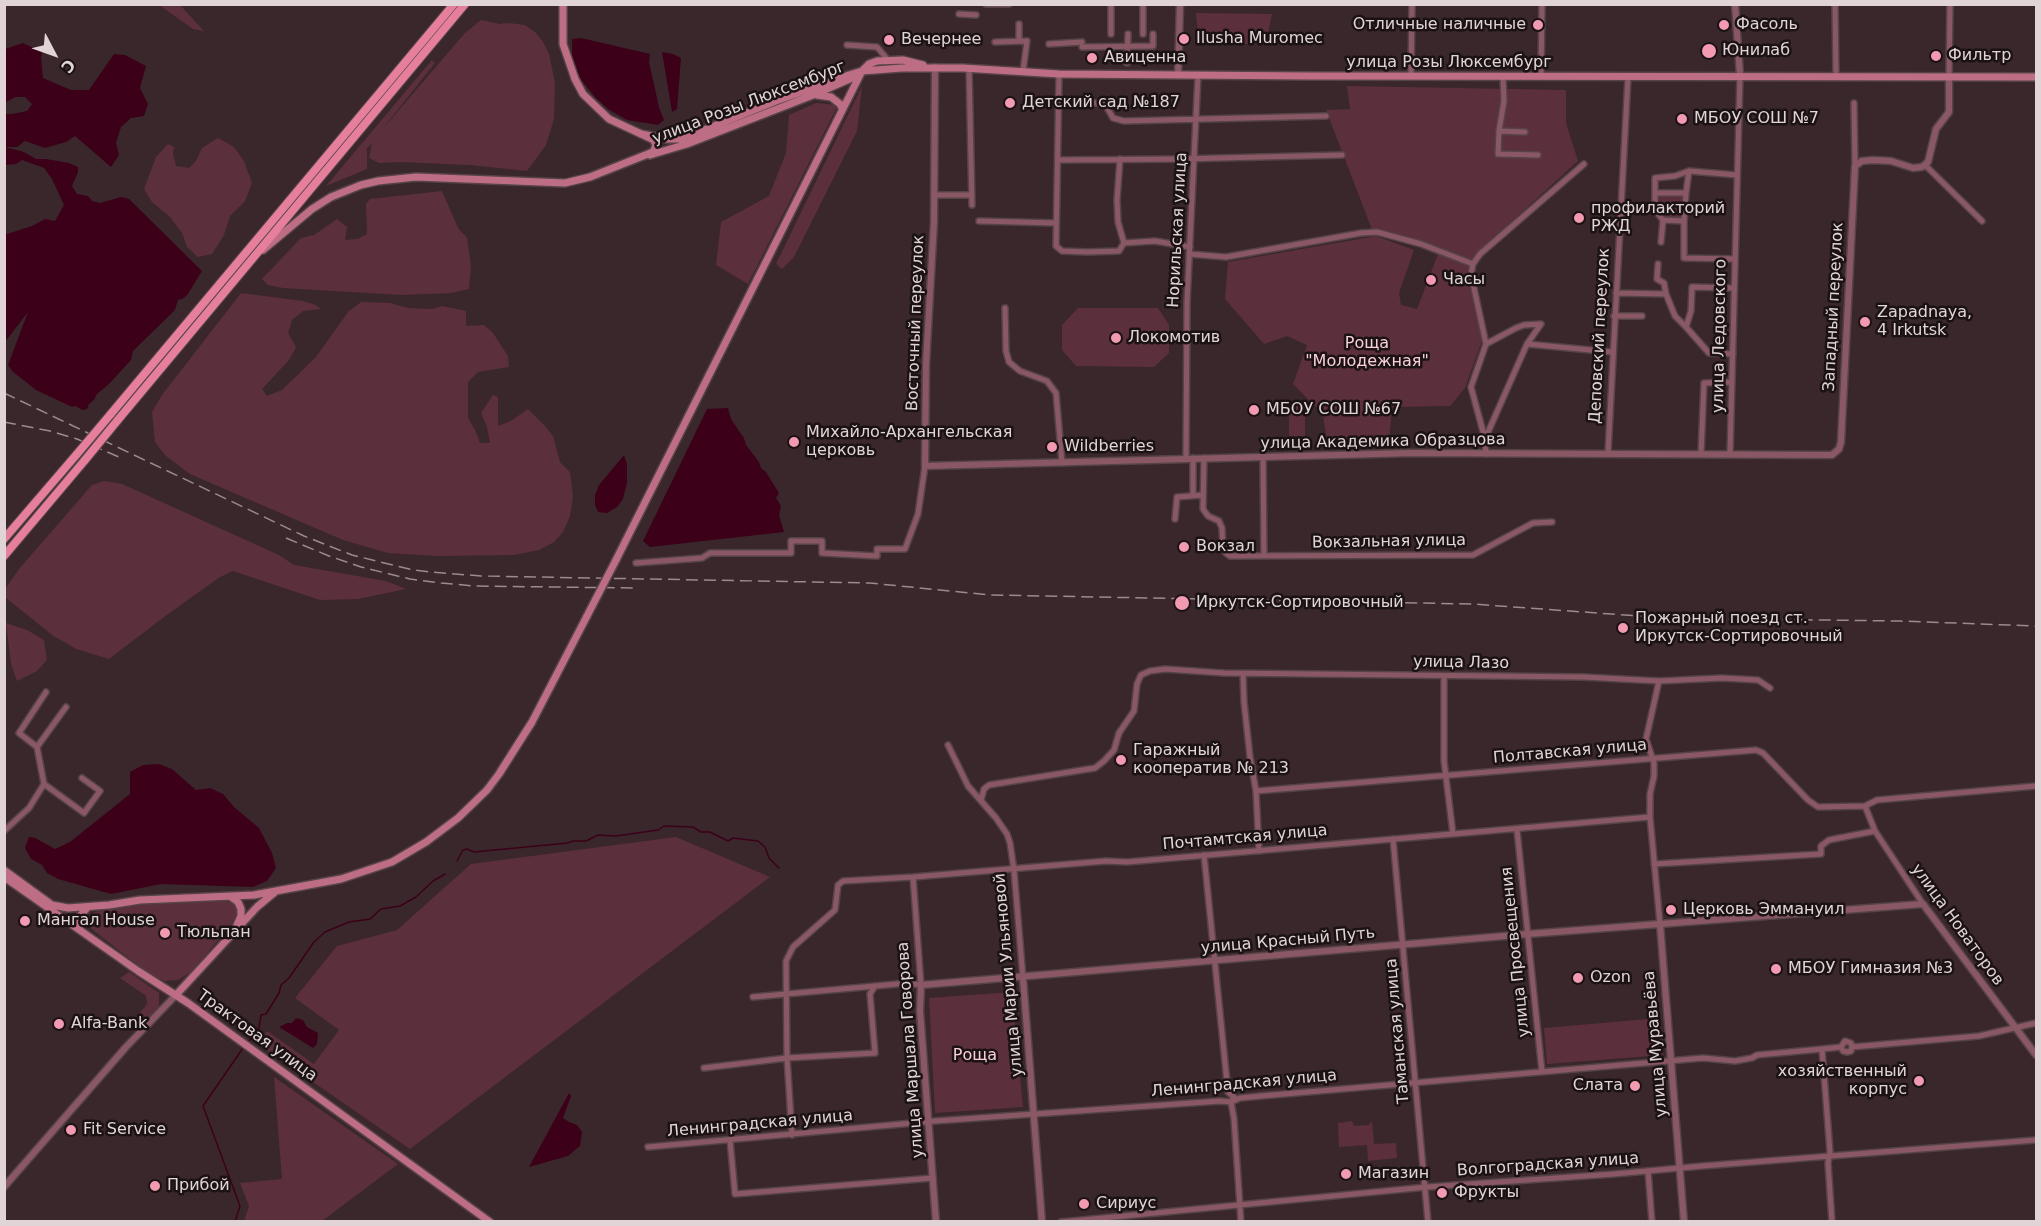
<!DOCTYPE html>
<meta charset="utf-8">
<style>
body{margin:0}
#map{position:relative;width:2041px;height:1226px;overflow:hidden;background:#3a272b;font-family:"DejaVu Sans",sans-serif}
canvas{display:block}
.frame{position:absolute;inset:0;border:6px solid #e1d4d7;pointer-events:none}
.north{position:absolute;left:24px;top:24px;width:60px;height:60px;-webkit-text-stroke:4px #1b1214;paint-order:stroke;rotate:131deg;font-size:16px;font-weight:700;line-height:24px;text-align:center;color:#e1d4d7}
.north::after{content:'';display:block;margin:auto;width:21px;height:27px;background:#e1d4d7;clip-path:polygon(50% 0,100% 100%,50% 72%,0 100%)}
</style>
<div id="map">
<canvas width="2041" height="1226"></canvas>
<div class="frame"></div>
<div class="north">С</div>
</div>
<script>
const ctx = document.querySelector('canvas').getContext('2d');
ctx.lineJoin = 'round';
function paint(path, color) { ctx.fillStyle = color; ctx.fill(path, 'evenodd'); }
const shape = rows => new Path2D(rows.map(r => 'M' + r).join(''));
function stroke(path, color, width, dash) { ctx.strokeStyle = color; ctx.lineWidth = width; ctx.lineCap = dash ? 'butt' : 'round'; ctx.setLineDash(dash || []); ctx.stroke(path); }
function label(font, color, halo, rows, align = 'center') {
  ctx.font = font + ' "DejaVu Sans",sans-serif'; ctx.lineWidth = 5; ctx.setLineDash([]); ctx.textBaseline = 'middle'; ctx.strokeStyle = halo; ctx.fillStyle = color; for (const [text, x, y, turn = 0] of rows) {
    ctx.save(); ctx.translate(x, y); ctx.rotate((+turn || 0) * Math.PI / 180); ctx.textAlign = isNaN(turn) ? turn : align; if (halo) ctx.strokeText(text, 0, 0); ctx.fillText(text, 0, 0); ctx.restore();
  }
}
const green = shape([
 [159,5,180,5,204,31,193,29],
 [460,5,462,5,244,264,241,263],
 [1196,13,1272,14,1266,44,1199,44],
 [481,20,500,24,509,23,525,25,535,32,543,42,549,54,555,83,554,119,546,145,527,171,470,165,399,162,379,163,369,158,372,143,367,148,367,169,326,186,432,60,435,63,380,132,465,33],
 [862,86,857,131,794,257,782,269,776,264],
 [1347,86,1566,90,1566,123,1578,161,1477,253,1472,261,1423,242,1373,232,1326,110,1350,109],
 [816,103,838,105,748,284,716,265,721,222,769,196,786,153,789,115],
 [218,138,234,147,244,161,252,183,245,201,230,216,224,235,212,254,198,257,187,247,182,233,170,217,152,202,144,189,156,157,168,144,174,147,173,154,176,166,189,168,196,161,202,148],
 [442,191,458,228,467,238,471,266,469,289,452,293,401,295,283,288,268,285,262,279,301,238,314,235,337,219,347,227,345,240,358,239,367,234,366,204,370,199],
 [1658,196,1683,197,1681,219,1665,219,1658,203],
 [1376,236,1414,250,1399,293,1401,305,1417,309,1438,254,1471,266,1468,275,1482,341,1465,388,1450,406,1392,407,1389,443,1327,442,1323,414,1293,384,1307,345,1287,336,1264,344,1225,299,1228,262],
 [241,293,303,301,316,305,321,309,303,311,292,320,288,333,296,347,289,360,262,389,267,396,282,390,316,357,348,312,361,302,390,303,408,308,432,309,442,306,466,311,466,326,484,325,493,333,508,356,509,367,478,372,468,382,468,418,475,430,480,443,490,443,487,427,481,413,493,395,498,397,498,426,511,421,528,409,545,426,553,436,560,462,570,472,573,496,570,516,563,532,554,542,539,550,514,555,436,556,388,553,343,540,190,474,166,456,155,442,152,412,162,395],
 [1078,308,1158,308,1169,325,1169,353,1154,367,1076,366,1062,350,1062,325],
 [1289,406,1305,406,1305,436,1289,436],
 [104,481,122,484,279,555,294,565,386,581,406,589,358,599,320,600,233,571,220,577,164,617,109,659,76,649,52,635,5,597,5,589,19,569,92,485],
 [6,623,27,630,44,640,47,660,37,671,17,681,11,664],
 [676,837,770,877,410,1149,258,1044,267,1031,314,1064,339,1030,295,998,337,946,397,930,471,864],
 [140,900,225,900,235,904,237,913,232,924,191,972,178,980,164,981,144,970,84,923,86,917,92,913],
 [129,972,159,993,159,1007,147,1021,139,1014,147,1004,146,996,120,978],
 [1012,992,1023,1107,935,1113,929,998],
 [1660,1018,1663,1055,1547,1064,1544,1028],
 [274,1077,398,1164,322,1221,244,1221,249,1206,240,1183,282,1179],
 [1352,1121,1354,1126,1369,1125,1372,1121,1374,1144,1396,1143,1397,1158,1368,1161,1367,1145,1339,1147,1338,1123]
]);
const water = shape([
 [581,38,650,54,649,62,659,107,664,120,658,125,627,120,608,109,595,97,582,81,572,61,572,39],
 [23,43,42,52,41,58,43,78,71,90,89,90,114,54,125,55,146,66,140,88,148,104,144,116,131,118,121,127,116,143,119,155,111,167,75,136,66,142,45,148,25,141,17,147,5,147,24,152,36,159,46,159,69,163,78,167,78,172,72,186,77,194,88,196,92,201,100,203,121,197,129,199,202,271,188,294,184,298,178,300,175,310,133,351,131,360,109,384,97,394,94,400,89,404,87,409,83,410,75,406,72,407,36,390,12,371,8,365,28,312,5,342,5,233,7,234,32,226,45,219,55,221,64,205,52,179,44,168,22,160,16,164,5,165,5,114,12,114,27,111,32,104,25,97,15,97,5,103,5,49],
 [662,52,673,54,681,58,677,109,672,112],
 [728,408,731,419,744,438,746,445,759,462,761,468,766,472,779,493,776,498,781,506,779,515,784,532,650,547,643,541,707,409],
 [624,455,627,464,627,483,623,499,617,507,607,513,598,512,595,505,595,495,599,485],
 [159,764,172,769,196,790,210,788,223,794,234,807,259,828,272,853,276,868,267,881,253,887,161,884,111,894,58,879,47,873,42,865,31,859,25,848,29,837,35,838,55,849,70,842,130,794,130,772,143,765],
 [296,1018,303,1020,307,1027,318,1033,317,1044,313,1048,279,1027,287,1023,292,1023],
 [569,1093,571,1096,563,1118,569,1122,577,1125,582,1132,580,1146,568,1156,529,1167]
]);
const stream = shape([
 [457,861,463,850,467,849,474,852,568,843,573,841,586,841,598,835,616,836,658,830,664,826,693,827,701,832,710,832,728,841,733,838,758,841,765,847,769,858,779,868],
 [248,1042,259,1028,261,1015,266,1014,279,993,281,985,289,978,314,942,325,932,349,922,370,919,381,909,400,906,416,897,433,881,445,874],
 [235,1222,240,1206,203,1106,243,1048]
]);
const minor = shape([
 [986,4,1009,4],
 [1143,4,1143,34],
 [1835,4,1836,76],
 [959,14,976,15],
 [1111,34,1111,4],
 [1019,41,1019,24],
 [995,42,1027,41,1023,71],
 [1049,44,1082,42],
 [847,45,877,47,888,60],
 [1082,47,1153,46,1153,34],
 [1127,63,1128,34],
 [969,68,972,205],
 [1059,74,1056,246,1062,251,1087,252,1119,251,1124,243],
 [1411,76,1412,4],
 [1541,76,1542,4],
 [1949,76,1950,4],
 [1503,77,1504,101,1499,131,1498,154,1538,155],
 [1085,102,1105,104,1113,118,1124,121,1326,116],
 [1854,103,1855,166],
 [1499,131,1525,132],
 [1120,159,1117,200,1118,222,1124,243,1155,241,1190,247],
 [1058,160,1179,159,1342,155],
 [1925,165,1982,221],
 [1689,171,1737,175],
 [1655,193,1655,178,1675,176,1689,171,1686,193],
 [934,195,971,195],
 [1663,220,1655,210,1655,193,1686,193,1684,221],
 [979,221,1056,223],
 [1661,242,1663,220,1684,221,1684,258,1735,259],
 [1189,254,1226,257,1361,233,1377,232,1421,244,1473,264],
 [1616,293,1666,294,1664,283,1657,279,1658,264],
 [1666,294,1675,316,1686,327,1691,311,1692,287,1734,288],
 [1005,308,1006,351,1009,362,1020,371,1047,381,1056,393,1062,463],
 [1614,316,1642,316],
 [1686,327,1709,353,1733,354],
 [1527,344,1612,352],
 [1485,439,1527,344,1541,324,1524,325,1516,328,1486,344,1471,274,1473,264,1480,254,1584,164],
 [1608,453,1628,77],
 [1486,454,1485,439,1471,387,1486,344],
 [1701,454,1704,383,1732,382],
 [1730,454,1740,76],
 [1263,456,1264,556],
 [1186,458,1187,302,1198,75],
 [1193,458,1193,495],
 [1204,458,1203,509,1208,516,1219,521,1222,528,1223,548,1226,553,1230,556,1473,555,1533,523,1552,522],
 [1175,519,1177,497,1203,495],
 [636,563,702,558,710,553,791,553,791,541,822,541,822,553,877,556,877,549,905,549,918,514,925,466],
 [1243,674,1244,702,1250,757,1256,791,1259,851],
 [1444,676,1444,761,1453,834],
 [1659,681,1646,739,1654,763,1654,776,1650,794,1650,817,1660,924],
 [948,745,968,786,996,818,1007,834,1010,843,1014,870,1023,978],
 [37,747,66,707],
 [44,784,84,813,100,791,82,778],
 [1256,791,1756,750,1763,753,1808,800,1818,807,1865,806,1877,800,2036,786],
 [981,800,984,789,989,785,1095,768,1104,761,1114,750,1119,733,1134,711,1137,684,1141,675,1150,671,1165,669,1224,673,1584,677,1659,681,1722,678,1758,680,1770,688],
 [1865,806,1875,831,1923,904],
 [1517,830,1542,1072],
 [4,831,29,808,44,784,37,747,19,733,46,692],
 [1393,839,1428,1222],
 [1204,855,1228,1092,1234,1097,1231,1102,1234,1119,1241,1222],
 [1654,864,1821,854,1821,846,1829,840,1875,831],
 [753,997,908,983,921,985,913,877],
 [1852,1047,1979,1036,2036,1023],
 [1822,1049,1830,1152,1828,1163,1832,1222],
 [704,1068,787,1058,875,1053,870,994,875,986],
 [792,1135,787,1058,786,961,793,947,835,910,838,885,843,881,913,877,1106,861,1127,862,1650,817],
 [730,1140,735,1194,933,1178],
 [648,1147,935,1121,1220,1101,1231,1102,1240,1098,1261,1096,1703,1058,1735,1061,1752,1058,1757,1055,1822,1049,1841,1047,1843,1051,1847,1052,1851,1051,1852,1047,1851,1043,1845,1041,1841,1047],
 [1648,1171,1652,1222],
 [1061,1222,1427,1187,1614,1174,1702,1166,2036,1140]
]);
const tertiary = shape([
 [1735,4,1740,76],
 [935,67,934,222,926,364,925,466,1412,453,1832,455,1839,449,1841,442,1855,166,1862,161,1873,160,1891,161,1913,168,1922,167,1928,162,1936,129,1949,112,1949,76],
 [1178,75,1180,4],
 [1660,924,1684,1222],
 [1023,978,1042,1222],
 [4,1187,126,1047,176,995],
 [936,1222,920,1011,921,985,1528,934,1923,904,2036,1055]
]);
const secondary = shape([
 [817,95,831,97,840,104,842,108],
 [641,134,667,139,682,139,776,101,849,75,862,71,902,68,963,68,1059,74,1310,76,2036,77],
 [650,155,687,144,813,95,852,78],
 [263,250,312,209,331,197,361,185,378,181,416,177,565,183,590,177,653,152,656,146,654,140,609,119,583,94,575,79,563,44,563,4],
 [616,560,862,71,869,64,877,61,903,60,923,65],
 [4,870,52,905,68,908,109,905,140,900,254,895,341,879,392,862,426,842,458,818,487,790,499,774,532,722,587,616],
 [4,877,138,971,188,1003,490,1222],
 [231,897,238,902,241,909,241,916,237,925],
 [80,928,78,918,87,908],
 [176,995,257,907,275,892]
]);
const primary = shape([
 [110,415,454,4],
 [117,421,465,4],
 [4,539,77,454],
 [4,556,85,460]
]);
const rail = shape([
 [4,393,304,536,352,555,413,570,431,572,481,576,870,583,990,595,1472,604,1667,618,1899,621,2036,626],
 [4,422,50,431,77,439,119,457],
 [286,538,329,556,361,567,410,579,441,583,474,586,634,588]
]);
const secondaryBridge = shape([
 [587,616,616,560]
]);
const primaryBridge = shape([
 [77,454,110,415],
 [85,460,117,421]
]);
const markers = [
 [1538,25,6,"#f19ab1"],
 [1724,25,6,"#f19ab1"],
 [1184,39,6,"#f19ab1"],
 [889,40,6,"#f19ab1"],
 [1709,51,8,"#f19ab1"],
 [1936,56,6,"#f19ab1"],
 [1092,58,6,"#f19ab1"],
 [1010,103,6,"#f19ab1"],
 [1682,119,6,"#f19ab1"],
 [1579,218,6,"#f19ab1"],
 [1431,280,6,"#f19ab1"],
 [1865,322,6,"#f19ab1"],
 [1116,338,6,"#f19ab1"],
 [1254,410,6,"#f19ab1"],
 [794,442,6,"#f19ab1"],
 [1052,447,6,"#f19ab1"],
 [1184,547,6,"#f19ab1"],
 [1182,603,8,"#f19ab1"],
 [1623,628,6,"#f19ab1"],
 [1121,760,6,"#f19ab1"],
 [1671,910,6,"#f19ab1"],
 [25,921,6,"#f19ab1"],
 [165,933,6,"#f19ab1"],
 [1776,969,6,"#f19ab1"],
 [1578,978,6,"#f19ab1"],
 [59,1024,6,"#f19ab1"],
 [1919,1081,6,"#f19ab1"],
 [1635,1086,6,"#f19ab1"],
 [71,1130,6,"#f19ab1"],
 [1346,1174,6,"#f19ab1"],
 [155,1186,6,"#f19ab1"],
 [1442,1193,6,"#f19ab1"],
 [1084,1204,6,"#f19ab1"]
];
const poiNames = [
 ["Отличные наличные",1526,25,"right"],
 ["Фасоль",1736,25],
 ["Ilusha Muromec",1196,39],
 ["Вечернее",901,40],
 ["Юнилаб",1722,51],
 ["Фильтр",1948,56],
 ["Авиценна",1104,58],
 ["Детский сад №187",1022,103],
 ["МБОУ СОШ №7",1694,119],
 ["профилакторий",1591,209],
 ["РЖД",1591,227],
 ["Часы",1443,280],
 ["Zapadnaya,",1877,313],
 ["4 Irkutsk",1877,331],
 ["Локомотив",1128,338],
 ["МБОУ СОШ №67",1266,410],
 ["Михайло-Архангельская",806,433],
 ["церковь",806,451],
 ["Wildberries",1064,447],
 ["Вокзал",1196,547],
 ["Иркутск-Сортировочный",1196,603],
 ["Пожарный поезд ст.",1635,619],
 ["Иркутск-Сортировочный",1635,637],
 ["Гаражный",1133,751],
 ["кооператив № 213",1133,769],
 ["Церковь Эммануил",1683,910],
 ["Мангал House",37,921],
 ["Тюльпан",177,933],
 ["МБОУ Гимназия №3",1788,969],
 ["Ozon",1590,978],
 ["Alfa-Bank",71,1024],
 ["хозяйственный",1907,1072,"right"],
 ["корпус",1907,1090,"right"],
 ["Слата",1623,1086,"right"],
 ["Fit Service",83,1130],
 ["Магазин",1358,1174],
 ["Прибой",167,1186],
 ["Фрукты",1454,1193],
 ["Сириус",1096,1204]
];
const streetNames = [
 ["улица Розы Люксембург",1449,63],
 ["улица Розы Люксембург",749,103,-21],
 ["Норильская улица",1178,230,-87],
 ["Западный переулок",1834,307,-87],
 ["Восточный переулок",916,323,-88],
 ["Деповский переулок",1600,336,-87],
 ["улица Ледовского",1720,336,-89],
 ["улица Академика Образцова",1383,442,-1],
 ["Вокзальная улица",1389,542,-1],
 ["улица Лазо",1461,663,1],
 ["Полтавская улица",1570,752,-5],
 ["Почтамтская улица",1245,838,-5],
 ["улица Новаторов",1957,925,54],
 ["улица Красный Путь",1288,941,-5],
 ["улица Просвещения",1516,952,-96],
 ["улица Марии Ульяновой",1009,975,-95],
 ["Таманская улица",1398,1031,-95],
 ["Трактовая улица",257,1036,36],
 ["улица Муравьёва",1656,1044,-95],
 ["улица Маршала Говорова",911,1050,-94],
 ["Ленинградская улица",1244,1084,-5],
 ["Ленинградская улица",760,1124,-5],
 ["Волгоградская улица",1548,1165,-4]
];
const parkNames = [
 ["Роща",1367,344],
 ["\"Молодежная\"",1367,362],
 ["Роща",975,1056]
];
paint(green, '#5c2f3c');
paint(water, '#3c0019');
stroke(stream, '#3c0019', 1.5);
stroke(minor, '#554347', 8);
stroke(tertiary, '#554347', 9);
stroke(secondary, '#554347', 10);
stroke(primary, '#554347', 10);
stroke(minor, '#8a5865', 5);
stroke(tertiary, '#8a5865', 6);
stroke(secondary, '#bd6e84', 7);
stroke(primary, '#e57f9c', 8);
stroke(rail, '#9a8b8e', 1.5, [12, 6]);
stroke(secondaryBridge, '#554347', 10, []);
stroke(primaryBridge, '#554347', 10, []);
stroke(secondaryBridge, '#bd6e84', 7);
stroke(primaryBridge, '#e57f9c', 8);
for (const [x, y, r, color] of markers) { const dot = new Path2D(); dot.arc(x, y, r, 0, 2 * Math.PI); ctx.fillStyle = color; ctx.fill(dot); stroke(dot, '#1b1214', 2); }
label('16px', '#e1d4d7', '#1b1214', poiNames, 'left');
label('16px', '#e1d4d7', '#1b1214', streetNames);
label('16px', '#f9cfd9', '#1b1214', parkNames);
</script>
